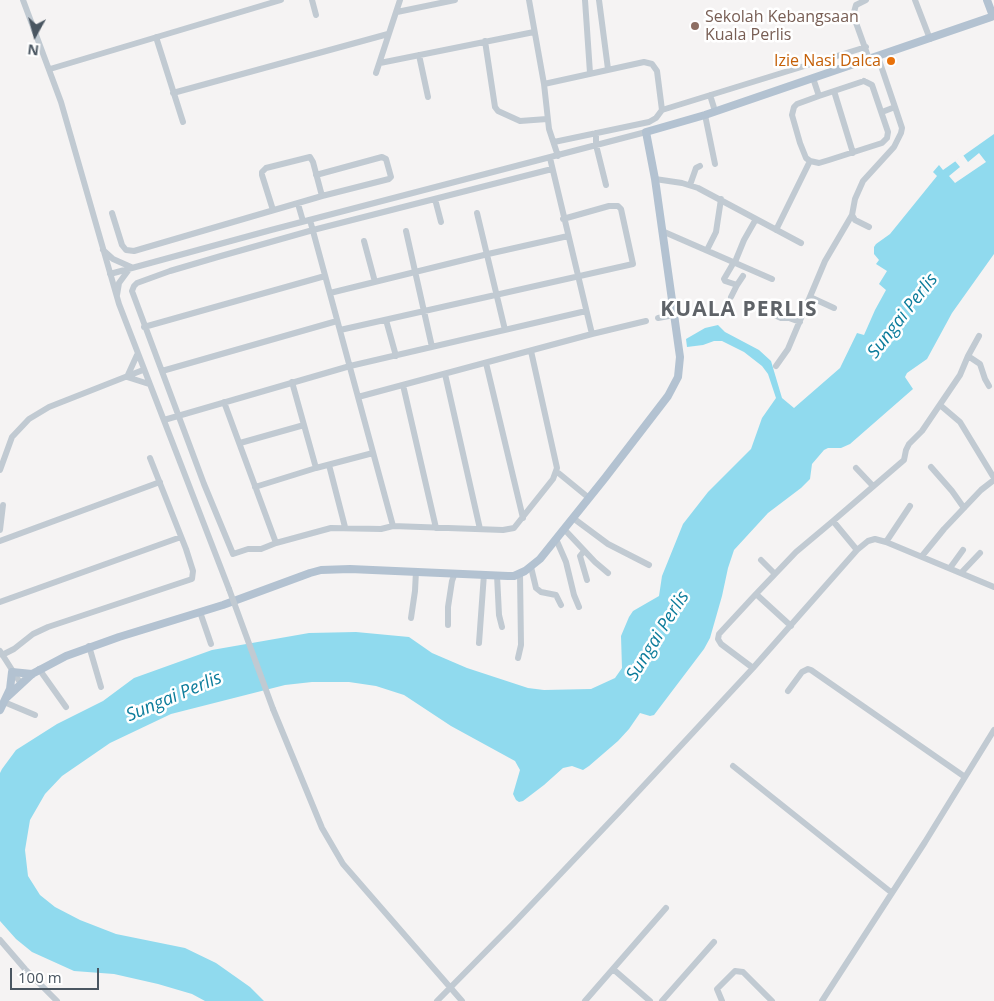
<!DOCTYPE html>
<style>
body{margin:0}
#map{position:relative;width:994px;height:1001px;overflow:hidden;background:#f5f3f3;font-family:"Open Sans",sans-serif}
canvas{display:block}
.north{position:absolute;left:10px;top:10px;width:50px;height:50px;-webkit-text-stroke:4px #fff;paint-order:stroke;rotate:187deg;font-size:14px;font-weight:700;line-height:20px;text-align:center;color:#4a5661}
.north::after{content:'';display:block;margin:auto;width:18px;height:22px;background:#4a5661;clip-path:polygon(50% 0,100% 100%,50% 72%,0 100%)}
.scale{position:absolute;left:10px;top:968px;width:89px;height:22px;box-sizing:border-box;border:2px solid #4a5661;border-top:0;padding-left:6px;font-size:15px;line-height:18px;white-space:nowrap;color:#4a5661;-webkit-text-stroke:4px #fff;paint-order:stroke}
</style>
<div id="map">
<canvas width="994" height="1001"></canvas>
<div class="north">N</div>
<div class="scale">100 m</div>
</div>
<script>
const ctx = document.querySelector('canvas').getContext('2d');
ctx.lineJoin = 'round';
function paint(path, color) { ctx.fillStyle = color; ctx.fill(path, 'evenodd'); }
const shape = rows => new Path2D(rows.map(r => 'M' + r).join(''));
function stroke(path, color, width, dash) { ctx.strokeStyle = color; ctx.lineWidth = width; ctx.lineCap = dash ? 'butt' : 'round'; ctx.setLineDash(dash || []); ctx.stroke(path); }
function label(font, color, halo, rows, align = 'center') {
  ctx.font = font + ' "Open Sans",sans-serif'; ctx.lineWidth = 5; ctx.setLineDash([]); ctx.textBaseline = 'middle'; ctx.strokeStyle = halo; ctx.fillStyle = color; for (const [text, x, y, turn = 0] of rows) {
    ctx.save(); ctx.translate(x, y); ctx.rotate((+turn || 0) * Math.PI / 180); ctx.textAlign = isNaN(turn) ? turn : align; if (halo) ctx.strokeText(text, 0, 0); ctx.fillText(text, 0, 0); ctx.restore();
  }
}
const water = shape([
 [994,134,994,254,952,313,927,359,907,373,905,377,913,389,850,444,841,448,828,448,824,450,812,464,810,479,801,488,768,513,734,550,728,568,722,596,710,638,704,649,654,715,650,716,640,713,629,729,618,741,589,766,583,770,572,766,563,768,544,785,523,801,519,802,516,800,513,794,520,770,515,761,451,726,404,695,376,686,349,682,312,682,285,685,171,714,110,743,62,776,45,794,30,820,25,850,28,876,40,895,55,907,80,920,116,934,185,948,216,963,250,987,264,1001,205,1001,192,994,158,984,114,974,74,971,32,952,16,939,0,921,0,773,2,769,16,750,57,724,103,701,134,678,212,650,309,633,356,632,409,637,432,653,467,668,528,688,544,690,591,689,615,678,622,668,621,636,629,617,633,611,659,596,662,576,683,524,708,492,751,449,762,418,776,398,768,374,762,366,744,352,722,341,714,341,703,345,687,347,686,339,705,328,718,325,725,332,759,350,771,361,782,398,794,408,840,368,857,333,864,335,875,310,886,290,879,284,887,271,876,264,879,260,874,254,874,247,876,244,890,234,937,176,933,172,939,165,943,170]
]);
const pier = shape([
 [979,153,986,162,955,183,949,176,960,167,955,161,963,155,968,162]
]);
const minor = shape([
 [23,0,61,102,119,304,229,589],
 [312,0,316,15],
 [529,0,544,84,549,129,558,156],
 [585,0,590,73],
 [599,0,608,69],
 [866,0,856,5,854,12,855,20,869,59],
 [915,0,930,39],
 [397,12,455,0],
 [156,37,183,122],
 [485,41,495,107,498,111,520,121,547,119],
 [419,55,428,97],
 [380,63,534,32],
 [50,69,281,0],
 [376,73,400,0],
 [813,78,819,96],
 [864,81,872,85,888,132,887,138,882,143,829,160,819,163,810,161,806,158,800,143,792,115,794,107,797,104,819,96,864,81],
 [544,84,644,62,652,64,657,71,662,110],
 [834,91,853,153],
 [173,93,388,34],
 [710,95,715,111],
 [882,112,895,107],
 [705,115,715,164],
 [596,133,596,145,606,185],
 [554,142,649,122,656,118,662,110,866,47],
 [550,158,592,334],
 [655,179,682,183,698,188,801,243],
 [690,185,696,168,700,166],
 [435,199,441,222],
 [298,204,303,221],
 [273,210,262,175,262,172,266,168,310,157,313,162,322,196],
 [112,213,122,245,126,250,134,251,322,196,389,179,391,177,386,159,382,157,316,175],
 [477,213,505,330],
 [310,220,393,526],
 [869,227,855,220,852,215,855,199,863,181,894,147,901,133,902,128,895,107,878,57],
 [776,230,810,161],
 [406,231,432,347],
 [662,231,772,279],
 [364,241,375,282],
 [103,250,113,259,131,267],
 [707,250,716,232,721,199],
 [735,262,744,240,756,219],
 [110,274,271,230,646,132],
 [737,285,743,276],
 [330,293,488,254,568,236],
 [117,295,119,283,130,268],
 [731,297,737,285,725,281,724,279,734,262],
 [810,297,834,308],
 [746,302,781,318,789,318,800,322],
 [658,318,674,315],
 [386,320,396,356],
 [144,327,325,276],
 [340,330,633,264,621,209,618,206,609,206,563,219],
 [531,351,557,468,553,479,514,528,503,530,393,526,381,529,331,528,276,543,261,549,248,549,233,554,204,484,132,291,134,286,137,283,170,271,221,256,313,230,552,169],
 [968,356,980,364,985,379,989,386],
 [486,363,523,518],
 [776,366,788,349,825,261,852,215],
 [162,371,337,321],
 [445,374,480,529],
 [127,377,137,355],
 [127,377,149,384],
 [292,382,316,468],
 [403,385,436,528],
 [358,397,592,334,646,321],
 [224,402,276,543],
 [940,405,960,422,994,478],
 [164,420,350,366,586,311],
 [240,443,304,425],
 [329,465,345,527],
 [931,467,952,491,964,508],
 [856,468,873,486],
 [0,470,12,437,29,419,49,407,143,370],
 [556,471,589,498],
 [255,487,316,468,373,453],
 [573,518,608,544,649,565],
 [833,521,904,460,906,450,909,444,922,431,960,375,968,356,979,336],
 [564,529,595,562,608,573],
 [0,530,3,505],
 [556,539,566,562,574,595,579,607],
 [0,541,160,482],
 [886,542,910,506],
 [584,551,580,556,587,580],
 [922,556,944,529,981,490,994,480],
 [761,560,774,573],
 [531,567,536,588,541,592,556,595,561,605],
 [950,568,963,550],
 [961,573,980,553],
 [497,575,499,615,502,627],
 [756,594,796,552,833,521,857,550],
 [0,602,181,537],
 [200,612,211,644],
 [411,618,415,591,416,571],
 [448,625,448,607,452,581,455,573],
 [479,643,484,574],
 [89,646,101,687],
 [0,651,21,684],
 [2,655,14,649,33,634,48,627,192,579,193,571,186,549,150,458],
 [518,658,521,645,520,574],
 [753,668,721,644,718,639,719,634,756,594,791,626],
 [39,669,66,707],
 [788,691,802,672,808,669,811,670,965,777],
 [4,702,35,715],
 [273,709,322,828,343,864,462,1001],
 [733,766,892,893],
 [0,940,25,969,57,1001],
 [613,969,650,1001],
 [437,1001,513,924,622,809,753,668,857,550,868,541,875,539,886,542,994,587],
 [585,1001,666,908],
 [662,1001,714,942],
 [722,1001,717,989,735,971,743,972,772,1001],
 [822,1001,925,842,994,730]
]);
const major = shape([
 [987,0,993,16],
 [6,698,32,674,66,656,119,637,223,605,310,573,321,570,350,569,508,576,514,576,525,571,540,559,605,478,668,396,678,377,680,357,655,179,646,132,705,115,994,16],
 [0,710,10,689,12,672,32,674]
]);
const minorBridge = shape([
 [229,589,273,709]
]);
const markers = [
 [695,26,5,"#8d6e63"],
 [891,61,5,"#e8710a"]
];
const educationNames = [
 ["Sekolah Kebangsaan",705,17],
 ["Kuala Perlis",705,35]
];
const foodNames = [
 ["Izie Nasi Dalca",881,61]
];
const waterNames = [
 ["Sungai Perlis",903,316,-52],
 ["Sungai Perlis",658,636,-58],
 ["Sungai Perlis",174,697,-23]
];
const districtNames = [
 ["KUALA PERLIS",739,310]
];
paint(water, '#90daee');
paint(pier, '#f5f3f3');
stroke(minor, '#c1cad2', 6);
stroke(major, '#b3c2d1', 8);
stroke(minorBridge, '#c1cad2', 6);
for (const [x, y, r, color] of markers) { const dot = new Path2D(); dot.arc(x, y, r, 0, 2 * Math.PI); ctx.fillStyle = color; ctx.fill(dot); stroke(dot, '#fff', 2); }
label('16px', '#785e54', '#fff', educationNames, 'left');
label('16px', '#c56008', '#fff', foodNames, 'right');
label('italic 18px', '#0c7c9b', '#fff', waterNames);
ctx.letterSpacing = '1px';
label('bold 21px', '#5f6368', '#fff', districtNames);
ctx.letterSpacing = '0px';
</script>
